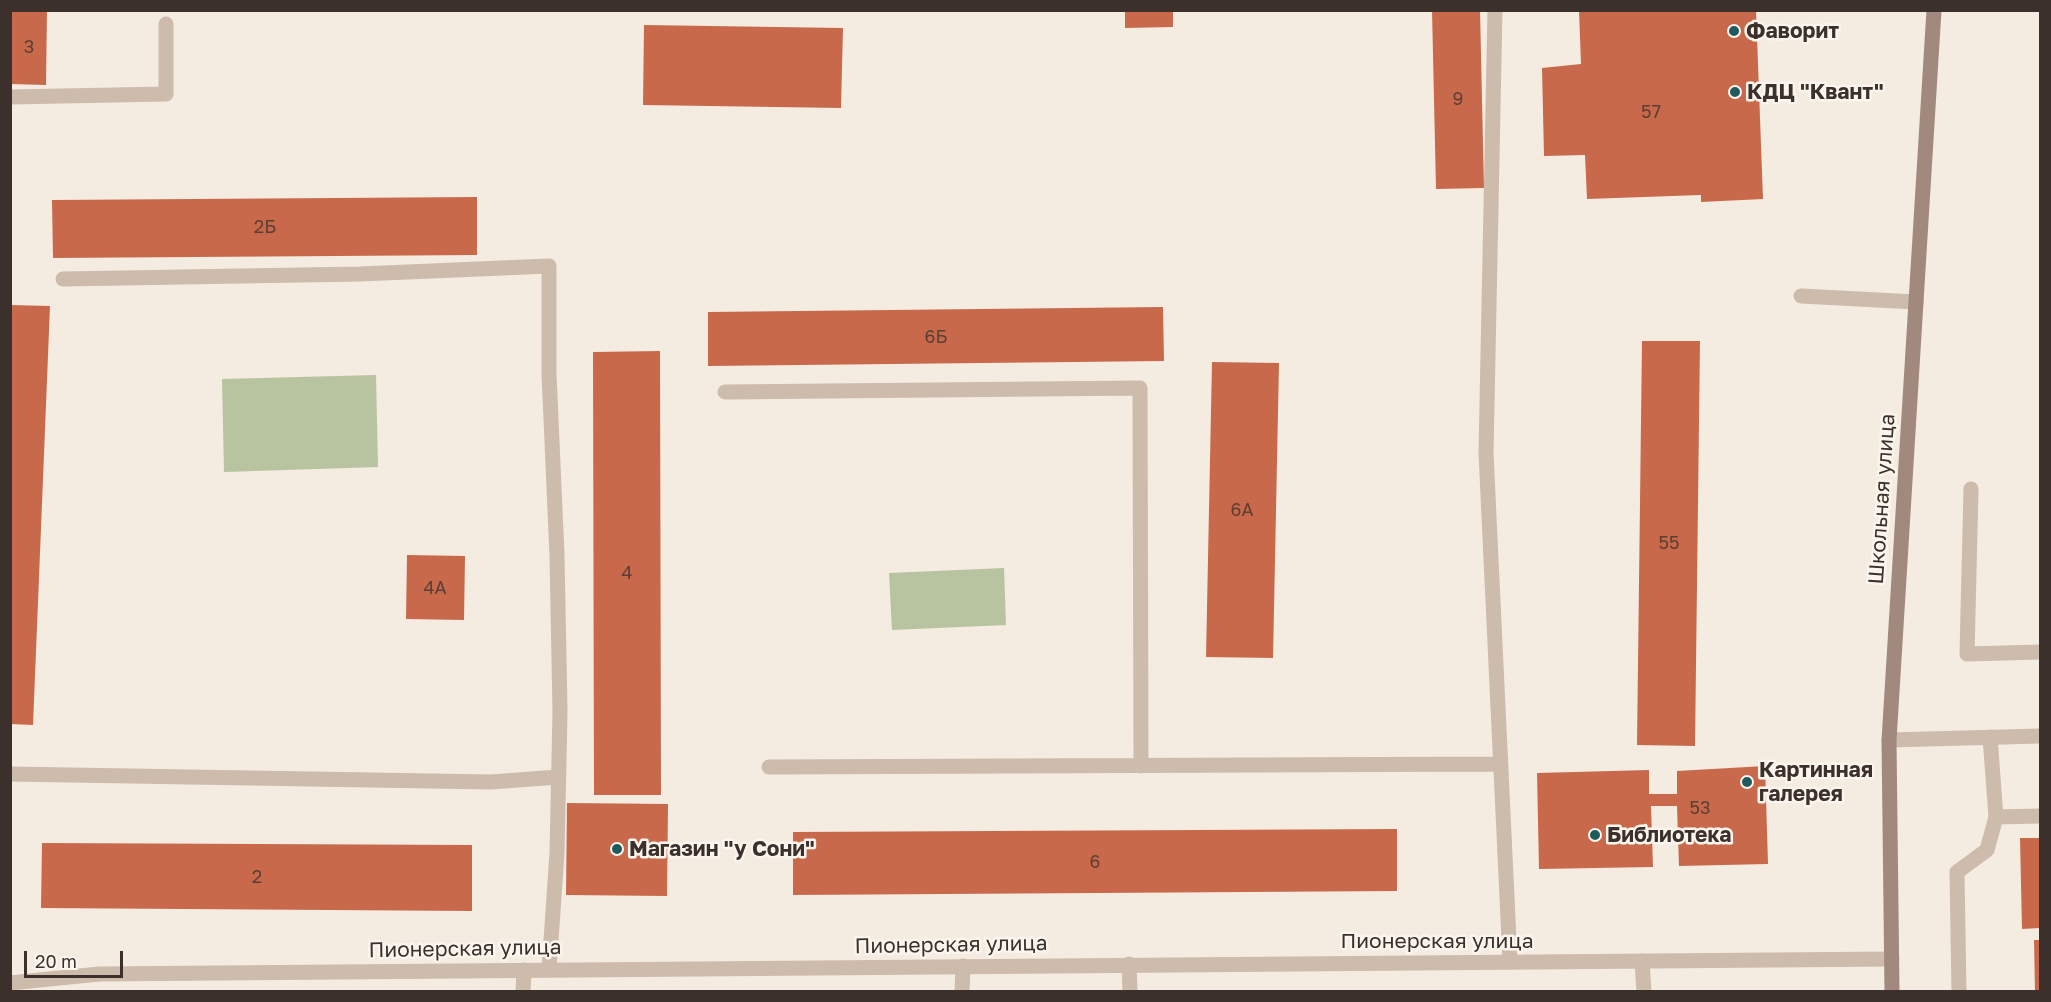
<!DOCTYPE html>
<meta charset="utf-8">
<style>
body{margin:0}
#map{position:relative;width:2051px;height:1002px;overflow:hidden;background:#f4ebe1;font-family:"Golos Text",sans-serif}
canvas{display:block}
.frame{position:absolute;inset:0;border:12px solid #3b302b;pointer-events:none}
.scale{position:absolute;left:24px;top:951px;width:99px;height:27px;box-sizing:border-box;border:3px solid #3b302b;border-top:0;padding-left:8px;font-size:18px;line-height:21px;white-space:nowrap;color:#3b302b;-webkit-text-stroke:4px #fbf5ee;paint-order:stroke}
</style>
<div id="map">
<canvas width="2051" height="1002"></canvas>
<div class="frame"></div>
<div class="scale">20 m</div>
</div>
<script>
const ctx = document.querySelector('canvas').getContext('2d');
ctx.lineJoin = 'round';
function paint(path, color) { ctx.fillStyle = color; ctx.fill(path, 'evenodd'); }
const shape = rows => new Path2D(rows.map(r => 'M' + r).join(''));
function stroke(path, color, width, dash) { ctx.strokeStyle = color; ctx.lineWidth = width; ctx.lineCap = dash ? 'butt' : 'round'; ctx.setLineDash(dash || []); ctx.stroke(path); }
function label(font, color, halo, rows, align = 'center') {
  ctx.font = font + ' "Golos Text",sans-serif'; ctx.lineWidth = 5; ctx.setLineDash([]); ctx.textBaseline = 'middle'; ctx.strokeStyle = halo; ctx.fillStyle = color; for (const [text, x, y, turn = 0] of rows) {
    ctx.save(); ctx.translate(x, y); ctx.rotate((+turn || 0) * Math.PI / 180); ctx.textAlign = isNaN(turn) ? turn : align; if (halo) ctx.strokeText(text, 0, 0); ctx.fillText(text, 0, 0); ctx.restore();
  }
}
const green = shape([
 [376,375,378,467,224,472,222,379],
 [1004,568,1006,625,892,630,889,573]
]);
const building = shape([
 [10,10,47,10,46,85,10,84],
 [1125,10,1173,10,1173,27,1125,28],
 [1432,10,1480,10,1484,188,1436,189],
 [1579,10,1756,10,1763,199,1701,202,1701,195,1587,199,1585,155,1544,156,1542,68,1581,64],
 [644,25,843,28,841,108,643,105],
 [477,197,477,255,53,258,52,200],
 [10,305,50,306,33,725,10,724],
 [1163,307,1164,361,708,366,708,312],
 [1642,341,1700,341,1695,746,1637,745],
 [660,351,661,795,594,795,593,352],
 [1212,362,1279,363,1273,658,1206,657],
 [407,555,465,556,464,620,406,619],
 [1765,766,1768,864,1679,866,1677,806,1651,806,1653,867,1539,869,1537,773,1649,770,1649,794,1677,794,1677,771],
 [567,803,668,804,667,896,566,895],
 [1397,829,1397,891,793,895,793,832],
 [2020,838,2040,838,2040,928,2022,929],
 [42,843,472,845,472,911,41,908],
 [2034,940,2040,940,2040,992,2035,992]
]);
const service = shape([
 [1495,10,1486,453,1510,961],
 [10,97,166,94,166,24],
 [63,279,360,274,549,266,549,374,557,555,560,712,557,853,549,969],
 [1801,296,1916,302],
 [725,392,1140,388,1141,766],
 [1971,489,1967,654,2040,652],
 [1990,737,1996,817,2040,816],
 [769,767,1499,764],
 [10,774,491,782,558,777],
 [1642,961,1644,992],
 [1129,964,1130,992],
 [523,992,524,970],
 [962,992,963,966],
 [1959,992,1957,872,1987,850,1996,817]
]);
const minor = shape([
 [1889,740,2040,736]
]);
const tertiary = shape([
 [10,983,99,974,1892,959]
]);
const secondary = shape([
 [1892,992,1889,740,1934,10]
]);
const markers = [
 [1734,31,6,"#1f5a5e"],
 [1735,92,6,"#1f5a5e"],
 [1747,782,6,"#1f5a5e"],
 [1595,835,6,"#1f5a5e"],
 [617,849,6,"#1f5a5e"]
];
const numberNames = [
 ["3",29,47],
 ["9",1458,99],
 ["57",1651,112],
 ["2Б",265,227],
 ["6Б",936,337],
 ["6А",1242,510],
 ["55",1669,543],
 ["4",627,573],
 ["4А",435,588],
 ["53",1700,808],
 ["6",1095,862],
 ["2",257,877]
];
const poiNames = [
 ["Фаворит",1746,31],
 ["КДЦ \"Квант\"",1747,92],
 ["Картинная",1759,770],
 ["галерея",1759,794],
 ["Библиотека",1607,835],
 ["Магазин \"у Сони\"",629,849]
];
const streetNames = [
 ["Школьная улица",1882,499,-86],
 ["Пионерская улица",1437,941],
 ["Пионерская улица",951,945,-1],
 ["Пионерская улица",465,949,-1]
];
paint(green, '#b8c4a0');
paint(building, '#c8694b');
stroke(service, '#cdbbac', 15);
stroke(minor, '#cdbbac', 15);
stroke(tertiary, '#cdbbac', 15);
stroke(secondary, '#a18a7d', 15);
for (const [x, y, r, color] of markers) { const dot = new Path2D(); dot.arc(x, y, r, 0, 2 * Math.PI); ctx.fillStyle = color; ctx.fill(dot); stroke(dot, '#fbf5ee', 2); }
label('18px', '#5e3e33', null, numberNames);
label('bold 21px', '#3b302b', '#fbf5ee', poiNames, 'left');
label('21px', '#3b302b', '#fbf5ee', streetNames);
</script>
